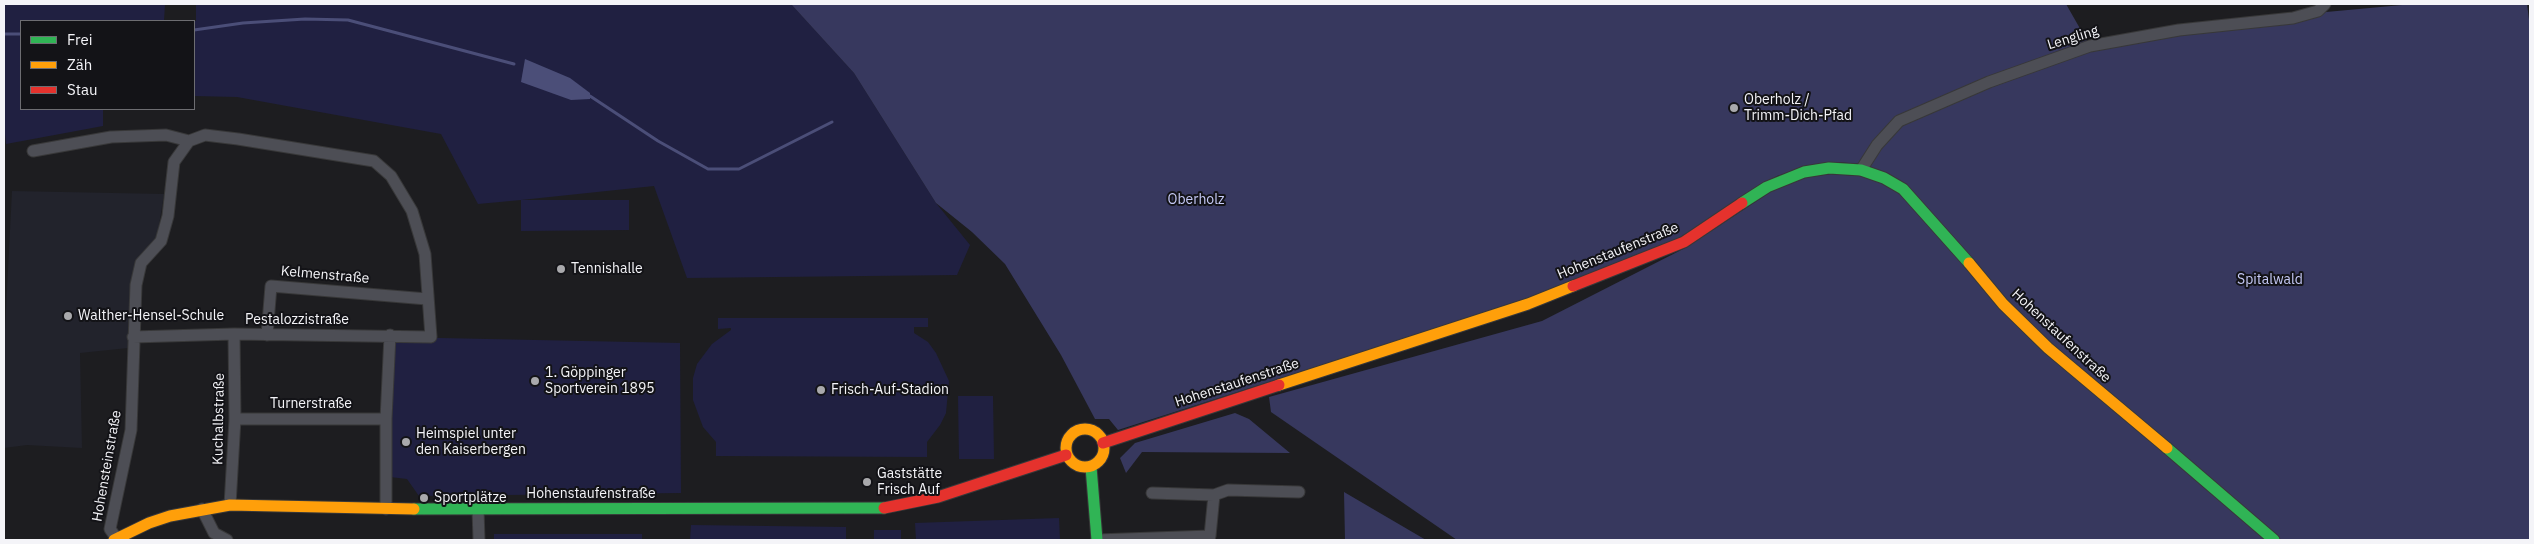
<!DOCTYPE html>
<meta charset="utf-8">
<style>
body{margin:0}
#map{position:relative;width:2534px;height:544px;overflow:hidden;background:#1d1d20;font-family:"IBM Plex Sans",sans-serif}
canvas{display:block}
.frame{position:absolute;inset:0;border:5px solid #f4f4f8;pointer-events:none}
.legend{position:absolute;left:20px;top:20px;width:175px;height:90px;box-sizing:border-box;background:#131317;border:1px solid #6d6d71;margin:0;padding:6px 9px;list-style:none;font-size:15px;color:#f4f4f8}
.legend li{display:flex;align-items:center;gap:10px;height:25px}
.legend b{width:25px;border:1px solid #6d6d71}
</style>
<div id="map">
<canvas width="2534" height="544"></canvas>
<div class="frame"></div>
<ul class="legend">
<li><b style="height:6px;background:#30b455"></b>Frei</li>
<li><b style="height:6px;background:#ff9f0a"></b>Zäh</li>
<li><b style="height:6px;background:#e5322d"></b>Stau</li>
</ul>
</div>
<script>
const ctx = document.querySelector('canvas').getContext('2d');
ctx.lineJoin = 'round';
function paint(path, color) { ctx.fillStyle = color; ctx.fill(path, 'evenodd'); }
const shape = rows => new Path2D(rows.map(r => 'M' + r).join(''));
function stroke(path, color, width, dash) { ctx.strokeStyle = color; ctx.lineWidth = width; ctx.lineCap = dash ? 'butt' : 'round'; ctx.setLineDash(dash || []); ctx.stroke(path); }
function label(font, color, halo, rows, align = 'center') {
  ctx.font = font + ' "IBM Plex Sans",sans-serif'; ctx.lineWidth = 4; ctx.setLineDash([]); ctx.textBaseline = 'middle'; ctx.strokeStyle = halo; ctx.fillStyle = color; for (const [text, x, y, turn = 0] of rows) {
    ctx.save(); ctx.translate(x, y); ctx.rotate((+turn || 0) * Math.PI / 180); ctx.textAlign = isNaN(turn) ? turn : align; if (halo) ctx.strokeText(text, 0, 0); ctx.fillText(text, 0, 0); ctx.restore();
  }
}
const built = shape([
 [12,191,164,194,157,238,137,261,128,348,80,353,82,448,27,445,4,448,4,349]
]);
const green = shape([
 [4,4,165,4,164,21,21,21,21,109,103,109,103,126,6,144,4,125],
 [196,4,791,4,854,73,936,203,970,245,957,275,687,278,654,186,521,200,629,200,629,230,521,231,521,200,478,204,441,134,237,97,194,96,194,21,190,21,196,21],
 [718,318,928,318,928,327,914,327,914,333,928,342,936,353,949,381,946,413,940,425,927,442,927,457,716,456,716,442,703,427,693,400,693,378,697,364,712,344,731,330,731,328,718,329],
 [392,337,680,343,681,493,419,496,407,479,390,477],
 [958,396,993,396,994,459,959,459],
 [1059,518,1060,540,916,540,915,523],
 [691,525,846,527,846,540,690,540],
 [874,530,901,530,901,540,874,540],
 [494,534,642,534,642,540,494,540]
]);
const forest = shape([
 [791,4,2066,4,2090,46,2185,25,2413,4,2527,4,2530,27,2530,540,1457,540,1271,412,1269,397,1542,321,1687,247,1781,185,1801,178,1831,174,1860,176,1867,160,1863,164,1834,162,1805,167,1777,176,1668,245,1520,302,1118,430,1109,419,1095,419,1061,355,1005,264,972,232,936,203,854,73],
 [1235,413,1249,419,1290,453,1142,452,1126,473,1120,458,1135,443],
 [1344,492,1426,540,1345,540]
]);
const water = shape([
 [525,59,570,78,590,93,590,99,571,100,521,82]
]);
const stream = shape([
 [194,30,243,23,305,19,348,20,514,64],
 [4,34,21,34],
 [590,96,658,141,708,169,739,169,832,122]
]);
const street = shape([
 [33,151,111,137,166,135,189,141,205,135,238,139,374,161,391,176,412,211,425,254,431,337,234,334,133,337],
 [1861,170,1877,145,1899,121,1989,82,2090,46,2179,30,2293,18,2318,11,2325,4],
 [267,335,271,286,427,299],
 [235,419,386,419],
 [1152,493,1214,495,1228,490,1299,492],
 [230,505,235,419,234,334],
 [202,509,214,533,227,540],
 [386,509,386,419,390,335],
 [478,509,479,540],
 [117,539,110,529,131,430,136,285,141,263,161,241,168,216,174,162,189,141],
 [1097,540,1210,536,1214,495]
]);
const fast = shape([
 [1742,203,1767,187,1804,172,1829,168,1861,170,1884,178,1903,189,1969,263],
 [2167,448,2274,540],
 [1091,467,1097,540],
 [414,509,884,508]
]);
const slow = shape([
 [1969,263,2003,304,2048,348,2167,448],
 [1279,385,1528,304,1573,286],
 '1066 448a19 19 0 1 1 38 0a19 19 0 1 1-38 0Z',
 [114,540,149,523,170,516,230,505,414,509]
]);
const jam = shape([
 [1573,286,1684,242,1742,203],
 [1103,443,1279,385],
 [884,508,938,497,1066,455]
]);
const markers = [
 [1734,108,5,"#a9a9ac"],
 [561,269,5,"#a9a9ac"],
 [68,316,5,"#a9a9ac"],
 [535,381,5,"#a9a9ac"],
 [821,390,5,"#a9a9ac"],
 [406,442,5,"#a9a9ac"],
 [867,482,5,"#a9a9ac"],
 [424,498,5,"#a9a9ac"]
];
const streetNames = [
 ["Lengling",2073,38,-17],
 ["Hohenstaufenstraße",1618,251,-22],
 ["Kelmenstraße",325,275,5],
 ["Pestalozzistraße",297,320],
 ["Hohenstaufenstraße",2061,336,43],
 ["Hohenstaufenstraße",1237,383,-18],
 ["Turnerstraße",311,404],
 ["Kuchalbstraße",219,419,-89],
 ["Hohensteinstraße",107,466,-80],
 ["Hohenstaufenstraße",591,494]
];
const poiNames = [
 ["Oberholz /",1744,100],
 ["Trimm-Dich-Pfad",1744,116],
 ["Tennishalle",571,269],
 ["Walther-Hensel-Schule",78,316],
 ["1. Göppinger",545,373],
 ["Sportverein 1895",545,389],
 ["Frisch-Auf-Stadion",831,390],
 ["Heimspiel unter",416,434],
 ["den Kaiserbergen",416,450],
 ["Gaststätte",877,474],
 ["Frisch Auf",877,490],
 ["Sportplätze",434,498]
];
const parkNames = [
 ["Oberholz",1196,200],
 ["Spitalwald",2270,280]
];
paint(built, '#22232c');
paint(green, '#202041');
paint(forest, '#37385e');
paint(water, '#4b4e78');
stroke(stream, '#4b4e78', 3);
stroke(street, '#383839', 13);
stroke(fast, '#383839', 13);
stroke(slow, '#383839', 13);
stroke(jam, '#383839', 13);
stroke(street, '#4d4e55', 11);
stroke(fast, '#30b455', 11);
stroke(slow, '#ff9f0a', 11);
stroke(jam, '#e5322d', 11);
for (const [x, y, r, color] of markers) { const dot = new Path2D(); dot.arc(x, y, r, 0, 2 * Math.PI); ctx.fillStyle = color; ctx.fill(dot); stroke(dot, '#131317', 2); }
label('14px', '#f4f4f8', '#131317', streetNames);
label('14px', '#f4f4f8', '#131317', poiNames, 'left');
label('14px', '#c6caf7', '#131317', parkNames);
</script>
